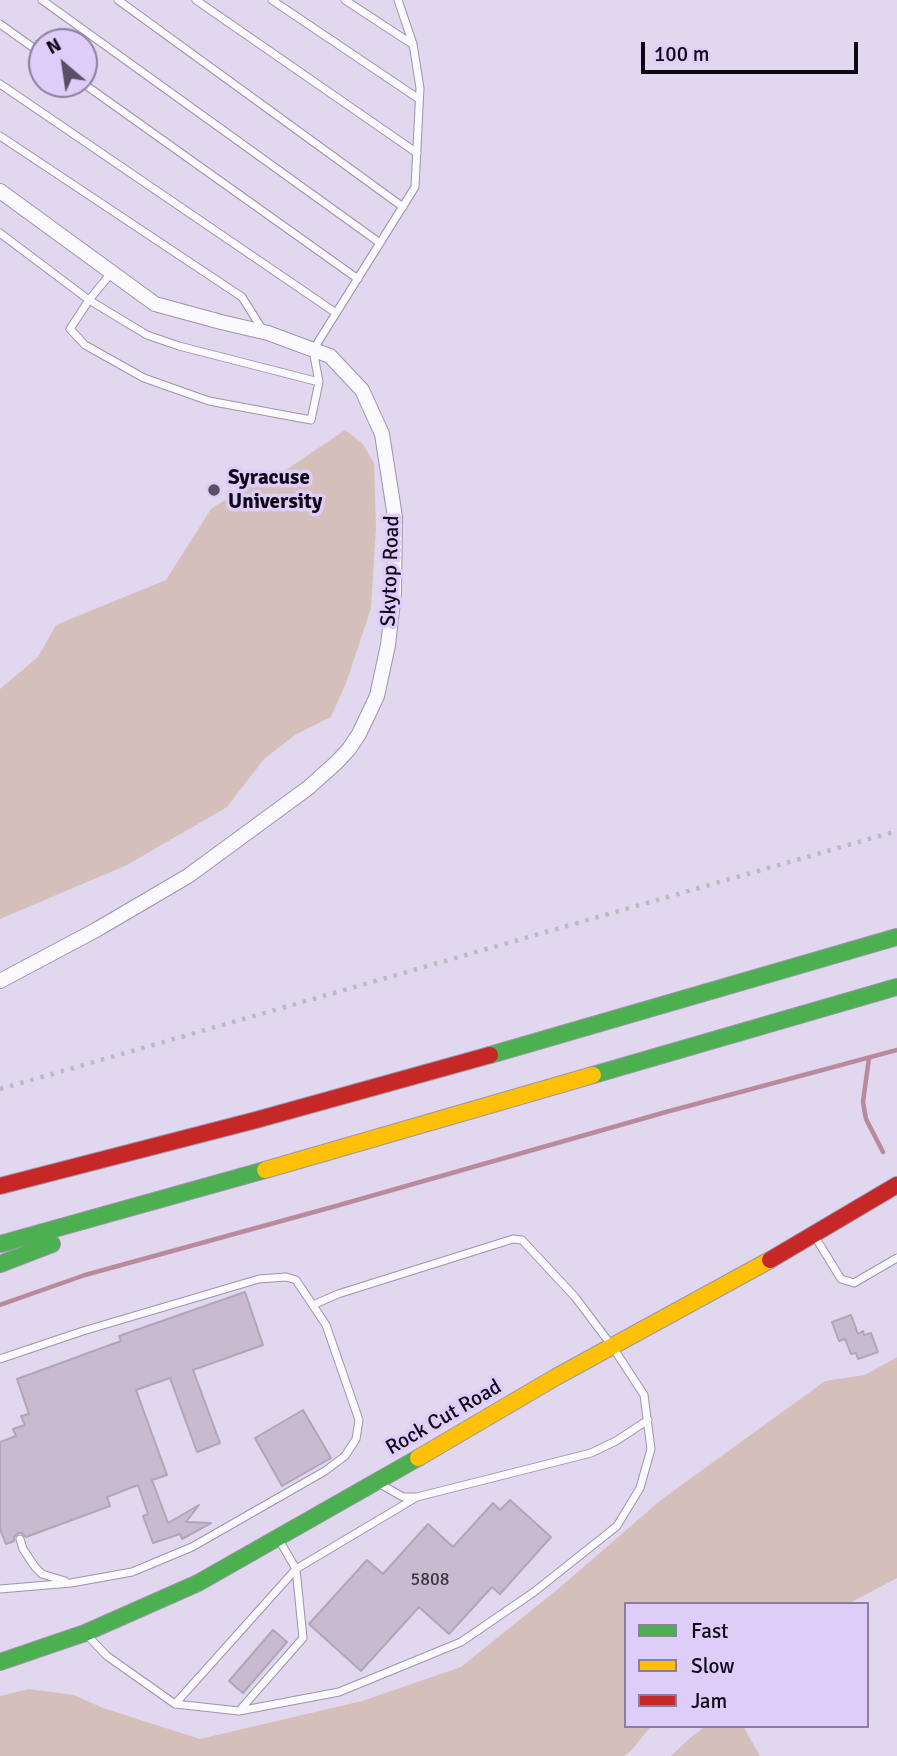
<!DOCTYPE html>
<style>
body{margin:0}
#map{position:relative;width:897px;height:1756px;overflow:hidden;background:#e1d7ef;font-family:Signika,sans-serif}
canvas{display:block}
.legend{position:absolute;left:624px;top:1602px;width:245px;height:126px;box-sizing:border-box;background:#dfcdf9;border:2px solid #8b7e9e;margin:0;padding:9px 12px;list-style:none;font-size:21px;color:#0e0816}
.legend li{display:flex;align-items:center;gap:14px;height:35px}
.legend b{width:35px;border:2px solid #8b7e9e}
.north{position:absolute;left:28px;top:28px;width:70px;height:70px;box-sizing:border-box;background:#dfcdf9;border:2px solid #8b7e9e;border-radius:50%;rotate:331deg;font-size:19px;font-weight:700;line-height:28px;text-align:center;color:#0e0816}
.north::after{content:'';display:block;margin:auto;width:24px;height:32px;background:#585062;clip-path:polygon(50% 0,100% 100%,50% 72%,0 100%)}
.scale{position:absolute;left:641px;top:42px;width:217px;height:32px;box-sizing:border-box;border:4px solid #0e0816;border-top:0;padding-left:9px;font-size:21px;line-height:24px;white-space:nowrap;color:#0e0816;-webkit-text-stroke:5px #dfcdf9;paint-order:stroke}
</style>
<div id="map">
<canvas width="897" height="1756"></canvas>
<ul class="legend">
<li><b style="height:9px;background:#4caf50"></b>Fast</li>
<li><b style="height:9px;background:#ffc107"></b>Slow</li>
<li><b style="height:9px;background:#c62828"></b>Jam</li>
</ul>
<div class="north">N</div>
<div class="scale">100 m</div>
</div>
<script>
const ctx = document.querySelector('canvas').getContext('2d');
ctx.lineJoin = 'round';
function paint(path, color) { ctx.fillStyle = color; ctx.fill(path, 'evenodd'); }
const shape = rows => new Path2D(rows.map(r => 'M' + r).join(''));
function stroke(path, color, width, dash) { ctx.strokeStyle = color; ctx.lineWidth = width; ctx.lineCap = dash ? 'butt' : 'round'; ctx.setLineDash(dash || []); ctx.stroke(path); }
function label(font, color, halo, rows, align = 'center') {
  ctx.font = font + ' Signika,sans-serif'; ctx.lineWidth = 7; ctx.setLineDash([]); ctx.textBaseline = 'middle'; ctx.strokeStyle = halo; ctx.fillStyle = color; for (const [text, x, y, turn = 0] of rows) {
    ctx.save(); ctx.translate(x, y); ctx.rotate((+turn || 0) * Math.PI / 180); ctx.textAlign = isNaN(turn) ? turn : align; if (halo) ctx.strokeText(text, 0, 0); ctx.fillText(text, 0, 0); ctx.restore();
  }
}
const green = shape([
 [345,430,362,443,374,463,376,528,371,608,346,683,331,717,295,735,264,759,227,807,127,865,0,919,0,689,38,657,56,625,166,580,211,509,244,488,289,468],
 [897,1357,897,1578,848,1604,626,1604,626,1726,651,1726,631,1751,624,1756,0,1756,0,1696,29,1689,74,1695,103,1708,200,1739,362,1701,461,1667,558,1589,661,1500,825,1381,865,1375],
 [706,1726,743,1726,760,1756,671,1756,691,1737]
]);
const stream = shape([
 [869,1058,863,1102,866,1119,883,1152],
 [0,1305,85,1275,336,1206,666,1112,897,1050]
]);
const building = shape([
 [245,1292,263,1345,193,1370,220,1443,197,1452,170,1378,136,1390,167,1475,152,1480,168,1523,199,1505,186,1522,211,1523,182,1539,180,1534,153,1543,143,1516,148,1514,138,1485,107,1497,110,1506,26,1537,22,1533,18,1533,14,1537,14,1541,6,1544,0,1529,0,1442,16,1436,13,1429,25,1425,21,1416,29,1414,17,1379,121,1341,119,1336,245,1292],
 [851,1315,858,1334,863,1331,864,1335,871,1333,878,1352,858,1359,856,1353,851,1354,845,1339,839,1341,832,1322,851,1315],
 [303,1410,331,1458,282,1486,255,1438,303,1410],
 [510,1500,551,1537,500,1594,492,1587,449,1634,419,1607,361,1671,309,1624,367,1560,383,1574,428,1524,453,1547,493,1503,500,1510,510,1500],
 [273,1630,287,1642,243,1693,229,1681,273,1630]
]);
const lane = shape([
 [42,0,380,243],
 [118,0,403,207],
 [196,0,417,153],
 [272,0,419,99],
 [345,0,412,44],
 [0,24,42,54],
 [0,84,336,313],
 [84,84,358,279],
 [0,136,242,297,264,332],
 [0,233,89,300,70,329,85,345,144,378,209,401,311,420,319,382,313,350,415,187,420,88,413,44,398,0],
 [112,272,89,300,147,335,179,346,319,382],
 [814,1235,841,1279,854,1283,897,1258],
 [0,1359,83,1331,259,1279,286,1277,296,1280,326,1325,359,1420,356,1439,345,1456,325,1471,192,1547,132,1572,71,1583,0,1589],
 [380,1484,403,1497,417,1497,591,1453,616,1441,648,1420],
 [20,1539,23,1549,35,1567,42,1574,65,1581],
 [85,1633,107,1656,175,1704,239,1711,339,1692,461,1642,534,1592,617,1526,640,1488,651,1449,644,1395,612,1346,575,1297,522,1240,513,1239,338,1294,313,1305],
 [175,1704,296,1569,417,1497],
 [239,1711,303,1638,296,1569,278,1538]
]);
const street = shape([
 [0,191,155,304,221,322,268,333,330,356,362,390,382,434,395,517,394,593,388,645,377,696,359,734,349,749,337,762,308,788,188,876,96,930,0,981]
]);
const fast = shape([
 [490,1055,897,937],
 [593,1075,897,987],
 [0,1244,265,1170],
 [0,1264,52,1244],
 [0,1662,85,1633,198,1583,418,1458]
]);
const slow = shape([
 [265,1170,593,1075],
 [418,1458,556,1377,770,1260]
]);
const jam = shape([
 [0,1186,256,1120,490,1055],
 [770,1260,897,1185]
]);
const rail = shape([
 [0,1089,897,831]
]);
const markers = [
 [214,490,7,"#585062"]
];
const numberNames = [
 ["5808",430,1580]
];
const poiNames = [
 ["Syracuse",228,478],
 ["University",228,502]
];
const streetNames = [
 ["Skytop Road",391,571,-88],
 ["Rock Cut Road",444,1418,-30]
];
paint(green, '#d5bfbb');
stroke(stream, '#b88a9c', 4.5);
paint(building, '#c8bbcf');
stroke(building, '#b1a6b7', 2);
stroke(lane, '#9d95a8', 9);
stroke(street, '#9d95a8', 16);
stroke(fast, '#9d95a8', 18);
stroke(slow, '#9d95a8', 18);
stroke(jam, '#9d95a8', 18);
stroke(lane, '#faf9fd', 7);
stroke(street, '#faf9fd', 14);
stroke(fast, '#4caf50', 16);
stroke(slow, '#ffc107', 16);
stroke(jam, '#c62828', 16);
stroke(rail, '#bcbac0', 4.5, [3.5, 7]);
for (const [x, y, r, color] of markers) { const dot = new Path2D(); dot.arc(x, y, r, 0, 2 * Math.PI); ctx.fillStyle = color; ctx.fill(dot); stroke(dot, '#dfcdf9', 2.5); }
label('18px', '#3c3544', null, numberNames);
label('bold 21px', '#0e0816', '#dfcdf9', poiNames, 'left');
label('21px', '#0e0816', '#dfcdf9', streetNames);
</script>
